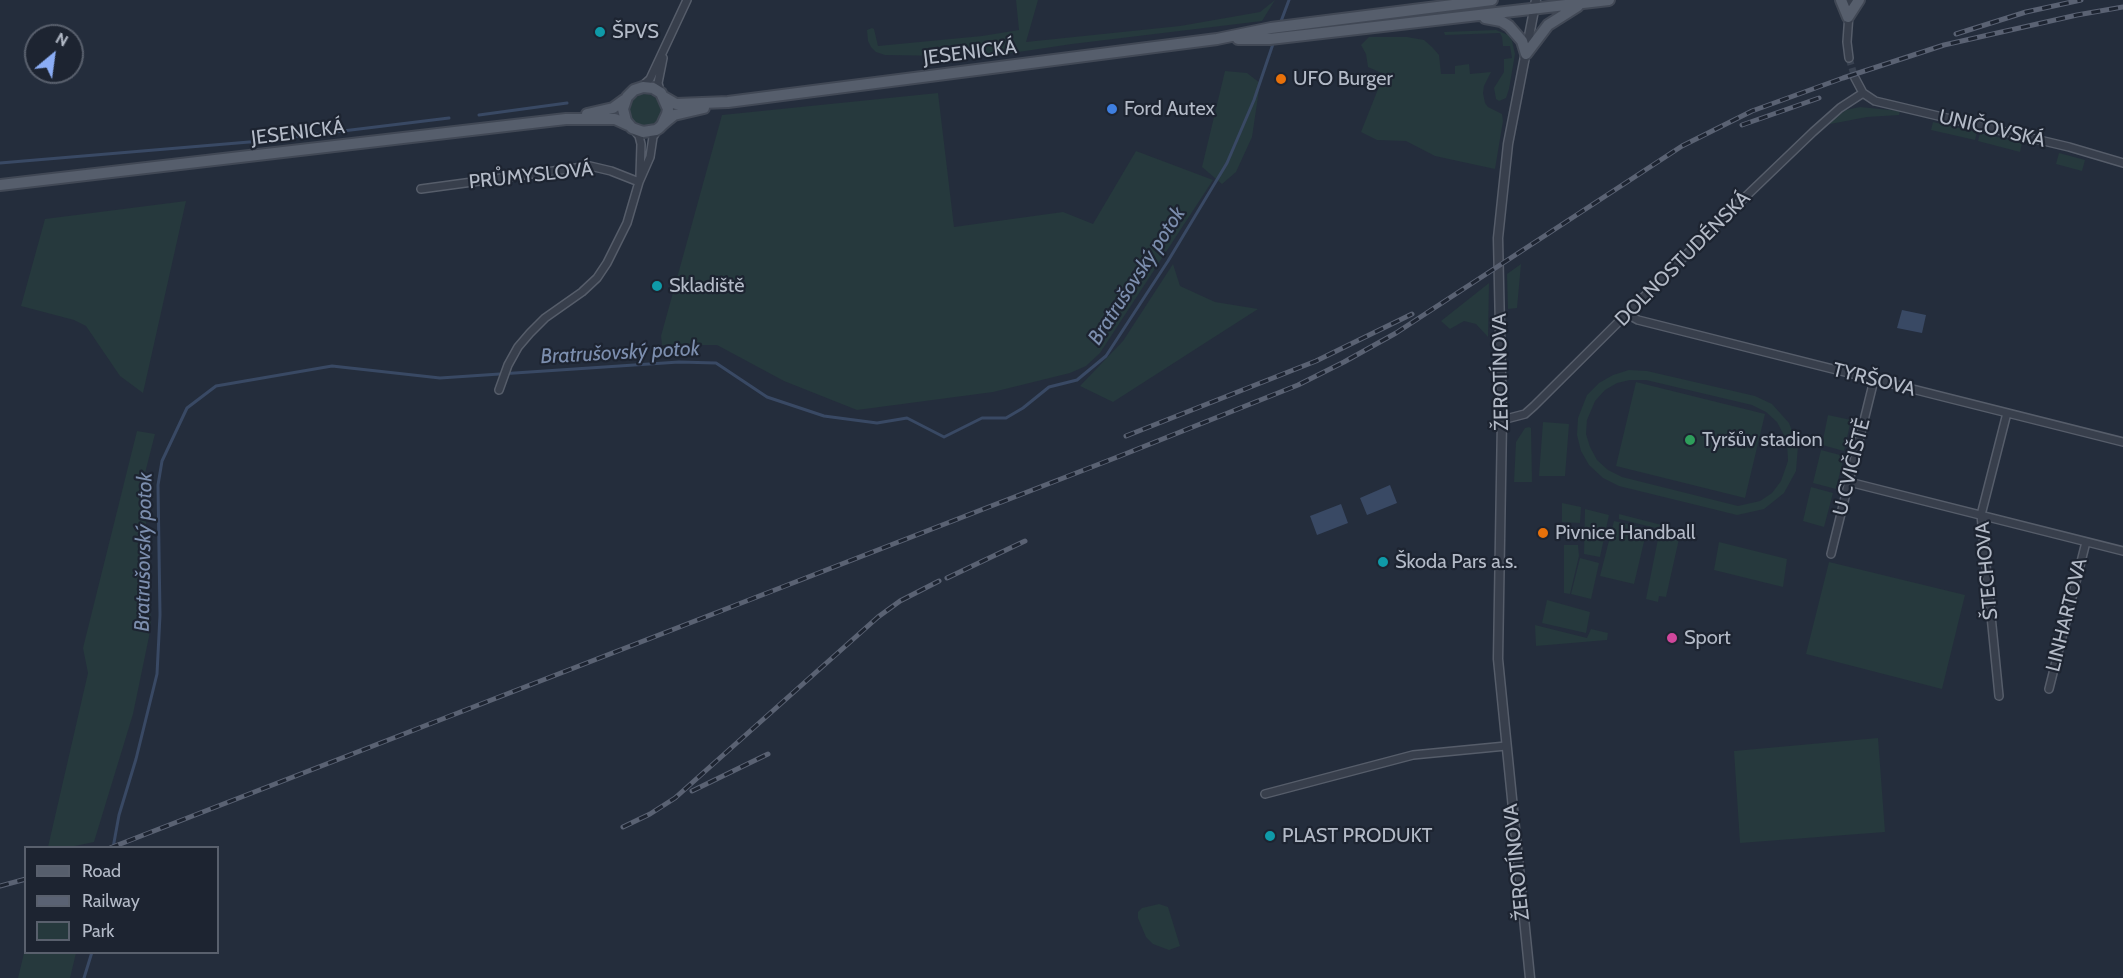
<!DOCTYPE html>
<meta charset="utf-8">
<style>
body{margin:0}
#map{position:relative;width:2123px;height:978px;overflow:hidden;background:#242d3c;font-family:Cabin,sans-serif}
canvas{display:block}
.legend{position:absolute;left:24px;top:846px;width:195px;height:108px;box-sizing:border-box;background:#1d2431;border:2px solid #59606d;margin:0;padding:8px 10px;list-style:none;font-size:18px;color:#b3bac7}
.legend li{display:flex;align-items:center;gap:12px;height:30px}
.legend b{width:30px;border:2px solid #59606d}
.north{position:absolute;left:24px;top:24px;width:60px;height:60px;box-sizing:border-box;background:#1d2431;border:2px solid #59606d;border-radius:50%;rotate:29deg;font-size:16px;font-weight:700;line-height:24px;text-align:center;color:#b3bac7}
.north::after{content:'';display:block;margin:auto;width:21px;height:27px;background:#8badf5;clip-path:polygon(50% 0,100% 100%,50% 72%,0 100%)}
</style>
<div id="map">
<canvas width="2123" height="978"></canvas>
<ul class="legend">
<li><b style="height:8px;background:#565e6c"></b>Road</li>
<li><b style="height:8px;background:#5a6273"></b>Railway</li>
<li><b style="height:16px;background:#26393d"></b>Park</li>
</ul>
<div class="north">N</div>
</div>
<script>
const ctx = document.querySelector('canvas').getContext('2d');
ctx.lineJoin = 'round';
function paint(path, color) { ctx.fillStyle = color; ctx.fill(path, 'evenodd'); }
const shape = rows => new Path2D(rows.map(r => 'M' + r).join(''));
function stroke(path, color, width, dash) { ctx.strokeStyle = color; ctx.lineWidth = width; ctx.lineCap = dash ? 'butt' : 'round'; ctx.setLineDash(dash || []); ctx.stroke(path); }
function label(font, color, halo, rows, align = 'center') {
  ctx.font = font + ' Cabin,sans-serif'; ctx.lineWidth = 4.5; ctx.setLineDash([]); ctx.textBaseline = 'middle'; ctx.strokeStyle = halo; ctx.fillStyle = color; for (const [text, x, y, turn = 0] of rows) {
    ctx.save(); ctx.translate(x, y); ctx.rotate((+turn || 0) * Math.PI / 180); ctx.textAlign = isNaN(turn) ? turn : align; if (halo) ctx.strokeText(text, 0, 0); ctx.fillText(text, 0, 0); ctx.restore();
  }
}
const green = shape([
 [1016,0,1038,0,1026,42,1180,26,1260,12,1275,0,1262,21,1072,44,1005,54,950,56,885,55,876,52,871,47,868,41,867,30,872,28,874,29,878,46,982,36,1019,30],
 [1496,30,1508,35,1512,41,1515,54,1509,89,1506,98,1499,101,1496,99,1494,88,1504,72,1504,59,1512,58,1510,46,1503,46,1502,37,1500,33,1445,35,1444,32],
 [1369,37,1407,37,1424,40,1432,47,1439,55,1441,74,1455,74,1455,66,1469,64,1470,74,1491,72,1484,86,1483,93,1485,103,1488,107,1502,114,1503,121,1495,169,1435,156,1406,141,1377,140,1361,132,1384,74,1368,67,1366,54,1361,45],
 [1225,71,1247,73,1260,83,1252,137,1236,172,1222,184,1202,167],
 [938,93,954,227,1063,212,1093,224,1136,151,1213,180,1100,353,1086,366,1070,373,993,392,857,410,784,381,717,345,662,345,661,336,722,115],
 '629 110a16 16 0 1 1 32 0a16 16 0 1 1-32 0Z',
 [1860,107,1900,111,1899,115,1867,117,1825,125,1846,110],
 [1933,122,1977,132,1975,140,1931,130],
 [1980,133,2022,143,2020,152,1978,141],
 [2059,153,2085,160,2082,171,2056,164],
 [186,201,143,393,120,376,86,326,74,320,21,306,45,219],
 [1173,264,1180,286,1215,302,1258,309,1113,402,1080,386,1123,341],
 [1521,264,1517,308,1508,309,1507,274],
 [1489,283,1488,337,1476,324,1464,321,1450,329,1441,321],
 [1629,370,1647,371,1755,396,1772,404,1789,423,1798,446,1796,471,1784,493,1764,509,1737,515,1619,486,1603,478,1589,465,1581,451,1577,435,1578,418,1587,395,1599,383,1613,375],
 [1630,380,1646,380,1752,405,1766,412,1777,422,1787,441,1788,461,1781,481,1772,493,1760,501,1738,506,1622,477,1608,470,1597,460,1590,447,1586,434,1587,420,1595,401,1605,390,1617,383],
 [1636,382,1765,414,1745,498,1616,466],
 [1828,415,1851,420,1844,451,1822,445],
 [1543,422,1569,424,1565,476,1539,476],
 [1529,427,1531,428,1532,482,1514,482,1516,442,1525,428],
 [137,431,155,434,144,477,151,627,133,714,94,842,70,847,48,847,88,673,83,648],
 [1821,450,1844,456,1836,489,1813,483],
 [1811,487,1833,493,1824,527,1803,521],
 [1562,503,1581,507,1580,523,1562,522],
 [1585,509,1609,515,1600,557,1584,554],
 [1619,514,1681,530,1666,597,1659,596,1658,602,1646,599,1660,529,1619,519],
 [1614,521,1647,529,1634,584,1600,576],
 [1719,542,1787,559,1783,587,1714,570],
 [1564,545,1578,545,1579,556,1570,594,1564,593],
 [1580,558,1599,563,1591,599,1571,594],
 [1829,562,1965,595,1942,689,1806,654],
 [1547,600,1590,612,1586,633,1542,623],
 [1535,625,1587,638,1591,629,1608,633,1607,640,1536,646],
 [1878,738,1885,832,1740,843,1734,751],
 [1159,904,1168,907,1180,946,1169,950,1153,944,1146,937,1138,918,1138,912,1142,908],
 [25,949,26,952,76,953,70,978,18,978]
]);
const water = shape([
 [1902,310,1926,315,1922,333,1897,328],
 [1390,485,1397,503,1367,515,1360,498],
 [1341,504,1348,523,1317,535,1310,516]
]);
const stream = shape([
 [1280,24,1289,0],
 [479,115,567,103],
 [0,163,261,141,449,118],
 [113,848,119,815,136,759,157,674,160,615,158,485,162,461,187,408,216,386,332,366,440,378,679,362,716,363,767,397,824,416,877,423,907,418,944,437,982,418,1006,418,1023,408,1049,387,1077,380,1106,356,1168,261,1227,163,1254,100,1274,41],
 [84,978,92,952]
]);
const minorTunnel = shape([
 [1849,58,1855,78]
]);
const minor = shape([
 [1849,58,1847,42,1850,0],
 [1855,78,1863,93,1875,101,2069,147,2123,163],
 [641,87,650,79,687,0],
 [660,91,658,83,663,58],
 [634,130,639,136,641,144,640,176],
 [421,189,590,166,611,171,639,182],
 [1627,314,1638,320,2123,442],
 [499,390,508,365,518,347,530,333,545,318,582,292,597,278,607,263,627,223,639,182,650,157,653,137,658,129],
 [1502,420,1525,414,1534,406,1716,225,1813,132,1840,108,1863,93],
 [1849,482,2123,551],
 [1831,554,1874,380],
 [2049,689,2086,542],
 [1999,696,1981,515,2007,413],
 [1265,794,1413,755,1506,746]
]);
const tertiary = shape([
 [1530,978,1498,659,1502,420,1498,238,1508,144,1536,0]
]);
const primary = shape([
 [1841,0,1848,17],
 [1848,17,1859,0],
 [1485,18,1501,21,1509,26,1522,41,1526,54],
 [1238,39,1270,39,1609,0],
 [1526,54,1548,25,1578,6],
 [664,97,676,104,728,102,1217,39,1271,28,1492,0],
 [587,114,613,108,624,100],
 [662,125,667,114,668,109,661,93,653,88,643,87,634,90,627,97,623,109,626,121,632,128,643,132,656,130,659,128,662,125,669,119,674,115,704,108],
 [0,185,566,119,615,119,628,125]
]);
const rail = shape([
 [1956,34,2026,12,2081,0],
 [1742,125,1819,98],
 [1126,436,1316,361,1412,314],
 [947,578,1025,541],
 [692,791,768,754],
 [623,827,650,814,675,798,878,617,900,601,939,581],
 [110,848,1120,456,1298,385,1344,362,1396,333,1682,146,1752,111,1843,78,1944,45,2077,15,2123,7],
 [0,886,26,879]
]);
const markers = [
 [600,32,6,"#0f9aa8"],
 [1281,79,6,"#e8710a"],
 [1112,109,6,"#3f7fe0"],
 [657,286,6,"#0f9aa8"],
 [1690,440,6,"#2e9e5b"],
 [1543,533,6,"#e8710a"],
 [1383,562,6,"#0f9aa8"],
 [1672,638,6,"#d1479c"],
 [1270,836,6,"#0f9aa8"]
];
const poiNames = [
 ["ŠPVS",612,32],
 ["UFO Burger",1293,79],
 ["Ford Autex",1124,109],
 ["Skladiště",669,286],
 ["Tyršův stadion",1702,440],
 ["Pivnice Handball",1555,533],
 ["Škoda Pars a.s.",1395,562],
 ["Sport",1684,638],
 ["PLAST PRODUKT",1282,836]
];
const streetNames = [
 ["JESENICKÁ",970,53,-7],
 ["UNIČOVSKÁ",1992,129,13],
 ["JESENICKÁ",298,133,-7],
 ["PRŮMYSLOVÁ",531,176,-6],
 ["DOLNOSTUDÉNSKÁ",1683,259,-45],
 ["ŽEROTÍNOVA",1501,372,-91],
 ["TYRŠOVA",1874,380,14],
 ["U CVIČIŠTĚ",1852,467,-76],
 ["ŠTECHOVA",1987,571,-95],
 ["LINHARTOVA",2067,615,-76],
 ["ŽEROTÍNOVA",1517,862,-96]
];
const waterNames = [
 ["Bratrušovský potok",1137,276,-57],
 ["Bratrušovský potok",620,353,-3],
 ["Bratrušovský potok",144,552,-89]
];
paint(green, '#26393d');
paint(water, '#394964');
stroke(stream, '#394964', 3);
stroke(minorTunnel, '#394251', 7, [7, 3.5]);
stroke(minor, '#565d6a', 10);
stroke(tertiary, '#565d6a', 11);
stroke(primary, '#414855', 14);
stroke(minor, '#383f4c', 7);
stroke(tertiary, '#383f4c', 8);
stroke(primary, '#565e6c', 10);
stroke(rail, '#5a6273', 5);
stroke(rail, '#1d2431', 3, [9]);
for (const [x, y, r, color] of markers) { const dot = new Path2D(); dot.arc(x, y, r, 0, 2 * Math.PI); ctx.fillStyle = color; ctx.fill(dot); stroke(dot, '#1d2431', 2); }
label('20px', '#b3bac7', '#1d2431', poiNames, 'left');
label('20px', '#b3bac7', '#1d2431', streetNames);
label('italic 21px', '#7c8eae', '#1d2431', waterNames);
</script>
